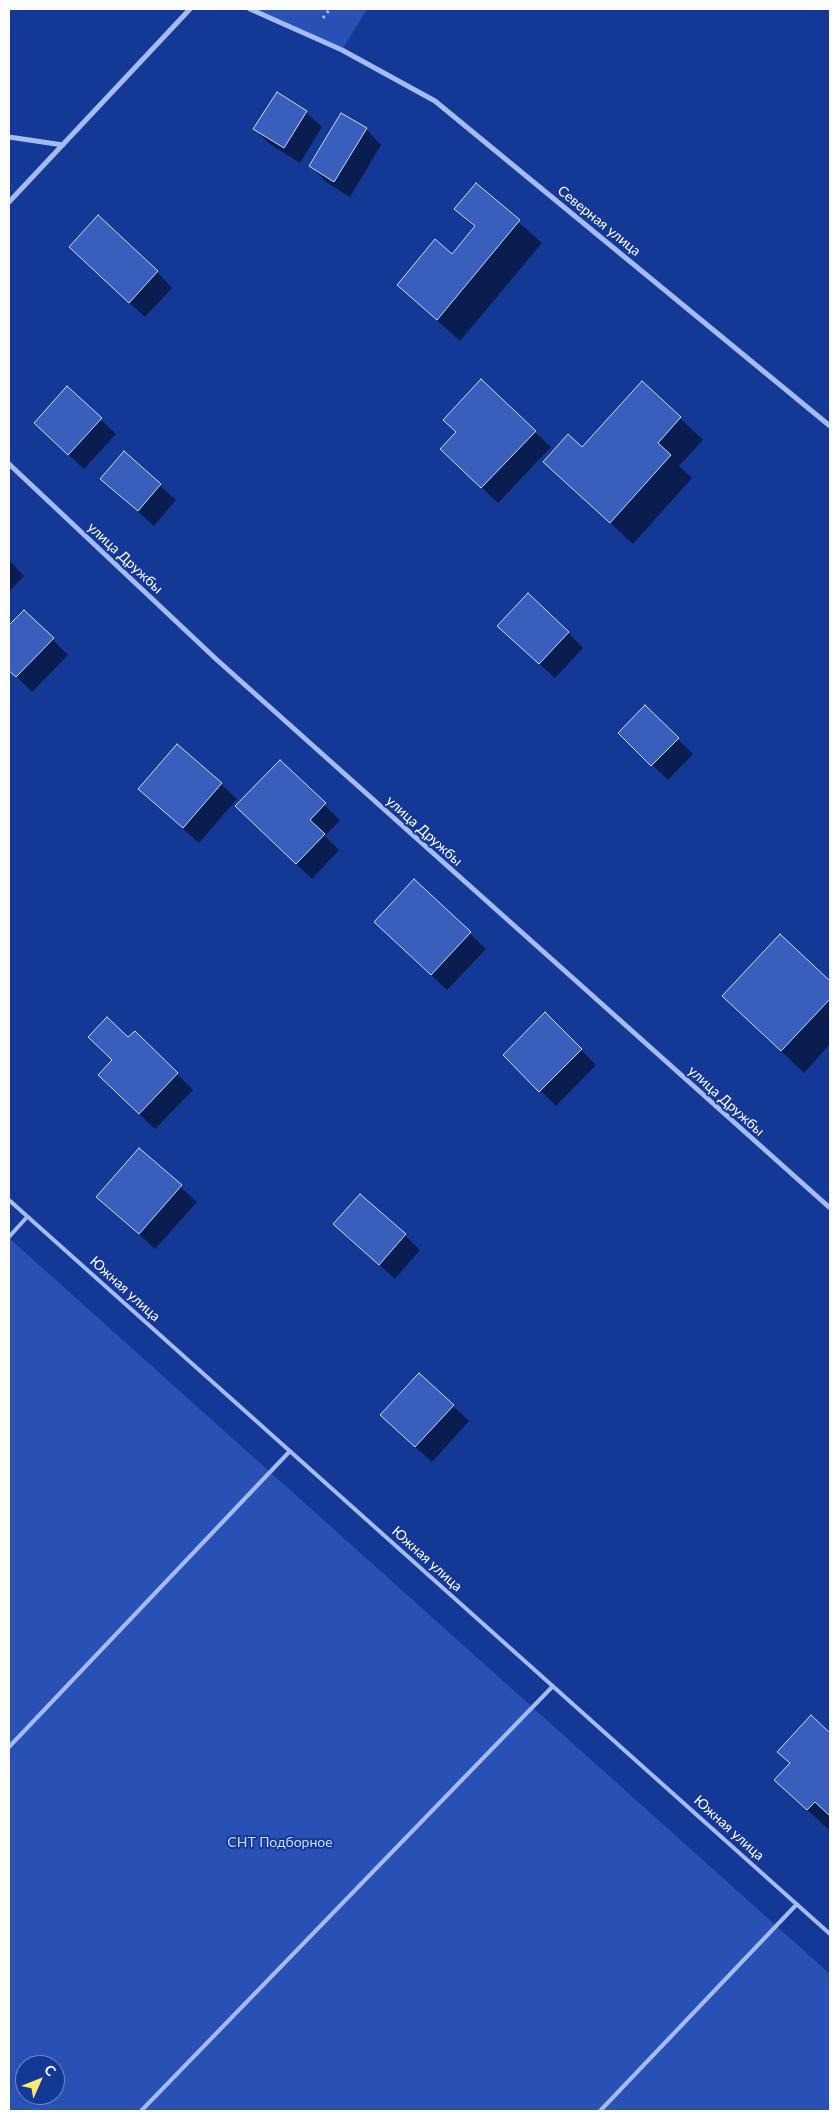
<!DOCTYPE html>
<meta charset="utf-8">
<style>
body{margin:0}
#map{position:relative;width:839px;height:2120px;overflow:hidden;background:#143896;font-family:Lato,sans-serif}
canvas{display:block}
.frame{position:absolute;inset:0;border:10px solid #fff;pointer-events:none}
.north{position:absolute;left:15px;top:2055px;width:50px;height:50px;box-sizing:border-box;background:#143896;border:1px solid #7288c0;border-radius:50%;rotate:46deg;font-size:14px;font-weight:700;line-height:20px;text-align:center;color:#fff}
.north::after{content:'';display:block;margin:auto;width:18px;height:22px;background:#ffec66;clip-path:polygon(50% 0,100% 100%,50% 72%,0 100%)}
</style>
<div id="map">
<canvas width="839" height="2120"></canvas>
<div class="frame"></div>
<div class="north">С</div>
</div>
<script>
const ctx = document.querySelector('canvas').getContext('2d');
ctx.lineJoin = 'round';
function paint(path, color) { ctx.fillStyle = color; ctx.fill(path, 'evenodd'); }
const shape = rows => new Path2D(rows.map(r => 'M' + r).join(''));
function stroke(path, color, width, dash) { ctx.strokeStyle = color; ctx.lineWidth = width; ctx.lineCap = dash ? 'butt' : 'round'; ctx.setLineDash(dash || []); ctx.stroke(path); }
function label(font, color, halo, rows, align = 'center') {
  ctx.font = font + ' Lato,sans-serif'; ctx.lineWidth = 4; ctx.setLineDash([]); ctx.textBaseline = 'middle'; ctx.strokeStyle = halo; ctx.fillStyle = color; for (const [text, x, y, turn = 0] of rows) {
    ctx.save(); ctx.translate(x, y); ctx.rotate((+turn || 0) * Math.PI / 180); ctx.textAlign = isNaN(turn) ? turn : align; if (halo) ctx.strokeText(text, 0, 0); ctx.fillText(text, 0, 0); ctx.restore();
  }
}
const green = shape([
 [250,9,367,9,342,50],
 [9,1238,830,1974,830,2111,9,2111],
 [25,2065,55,2065,55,2095,25,2095]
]);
const shadow = shape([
 [306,112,322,127,300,163,270,144,255,129],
 [366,129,381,145,350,197,326,182,311,166],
 [476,185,542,243,460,341,398,285,452,256,475,228,456,209],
 [86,262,157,272,172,288,145,317],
 [67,388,116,434,84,469,51,438],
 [680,418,703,440,679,466,692,478,633,544,544,462],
 [535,432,551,447,498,503,457,464,457,433],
 [124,453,176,500,154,526,101,479],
 [9,560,24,576,9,592],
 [24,611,68,655,32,692,9,669,9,627],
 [568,632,583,648,555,678,514,641],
 [645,707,693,754,668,780,620,733],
 [280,761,340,820,325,836,339,850,312,879,252,821],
 [221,784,237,799,199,843,139,789],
 [415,881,486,949,447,990,391,938],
 [780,935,830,982,830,1044,804,1073,723,996],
 [545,1014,596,1065,556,1106,505,1055],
 [135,1032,193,1090,155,1129,115,1091,114,1061],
 [139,1149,197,1202,155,1249,98,1197],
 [335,1224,405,1235,420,1250,395,1279],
 [419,1374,469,1421,432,1462,397,1431],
 [811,1717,830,1734,830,1831,776,1780,791,1764]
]);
const building = shape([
 [277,92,307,111,284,148,253,129,277,92],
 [341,113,367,128,334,182,309,166,341,113],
 [476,183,520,220,437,320,397,285,435,239,452,254,475,226,454,209,476,183],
 [98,215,158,271,129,303,69,247,98,215],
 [481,379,536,431,481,488,440,449,456,432,443,420,481,379],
 [642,381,681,417,658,443,671,455,610,523,543,462,568,434,582,447,642,381],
 [67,386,102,418,68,455,34,423,67,386],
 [124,451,161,484,138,511,100,479,124,451],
 [528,593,569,632,539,664,497,626,528,593],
 [24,610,54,638,16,677,9,671,9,625,24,610],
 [645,705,679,738,651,766,618,733,645,705],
 [177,744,222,783,183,828,138,789,177,744],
 [280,760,326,803,310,820,325,834,296,864,235,806,280,760],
 [414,879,471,932,431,975,374,922,414,879],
 [780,934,830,981,830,999,781,1051,722,996,780,934],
 [545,1012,582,1049,539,1092,503,1055,545,1012],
 [107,1017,128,1037,135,1031,178,1073,139,1114,98,1075,112,1060,88,1037,107,1017],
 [139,1148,182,1185,139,1234,96,1197,139,1148],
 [360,1194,406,1234,379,1265,333,1224,360,1194],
 [419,1373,454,1405,415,1447,380,1415,419,1373],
 [811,1715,830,1733,830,1816,815,1802,807,1810,774,1780,790,1763,777,1752,811,1715]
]);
const path = shape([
 [323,18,330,9]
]);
const service = shape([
 [9,1200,830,1934],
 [9,1237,27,1217],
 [9,1747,290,1451],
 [141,2111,553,1686],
 [600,2111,797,1904]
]);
const minor = shape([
 [250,9,342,50,435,101,830,426],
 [9,137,63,145],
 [9,202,190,9],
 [9,464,216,659,830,1208]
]);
const streetNames = [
 ["Северная улица",599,221,39],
 ["улица Дружбы",125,558,43],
 ["улица Дружбы",424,831,42],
 ["улица Дружбы",726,1101,42],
 ["Южная улица",125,1289,42],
 ["Южная улица",427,1559,42],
 ["Южная улица",729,1828,42]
];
const parkNames = [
 ["СНТ Подборное",280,1842]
];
paint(green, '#2850b5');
paint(shadow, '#0007');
paint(building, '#395ebc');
stroke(building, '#cddbfc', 1);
stroke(path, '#a5bbf2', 3, [2.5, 4]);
stroke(service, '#a5bbf2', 4);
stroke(minor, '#a5bbf2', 5);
label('14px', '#fff', '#143896', streetNames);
label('14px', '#cddbfc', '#143896', parkNames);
</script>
